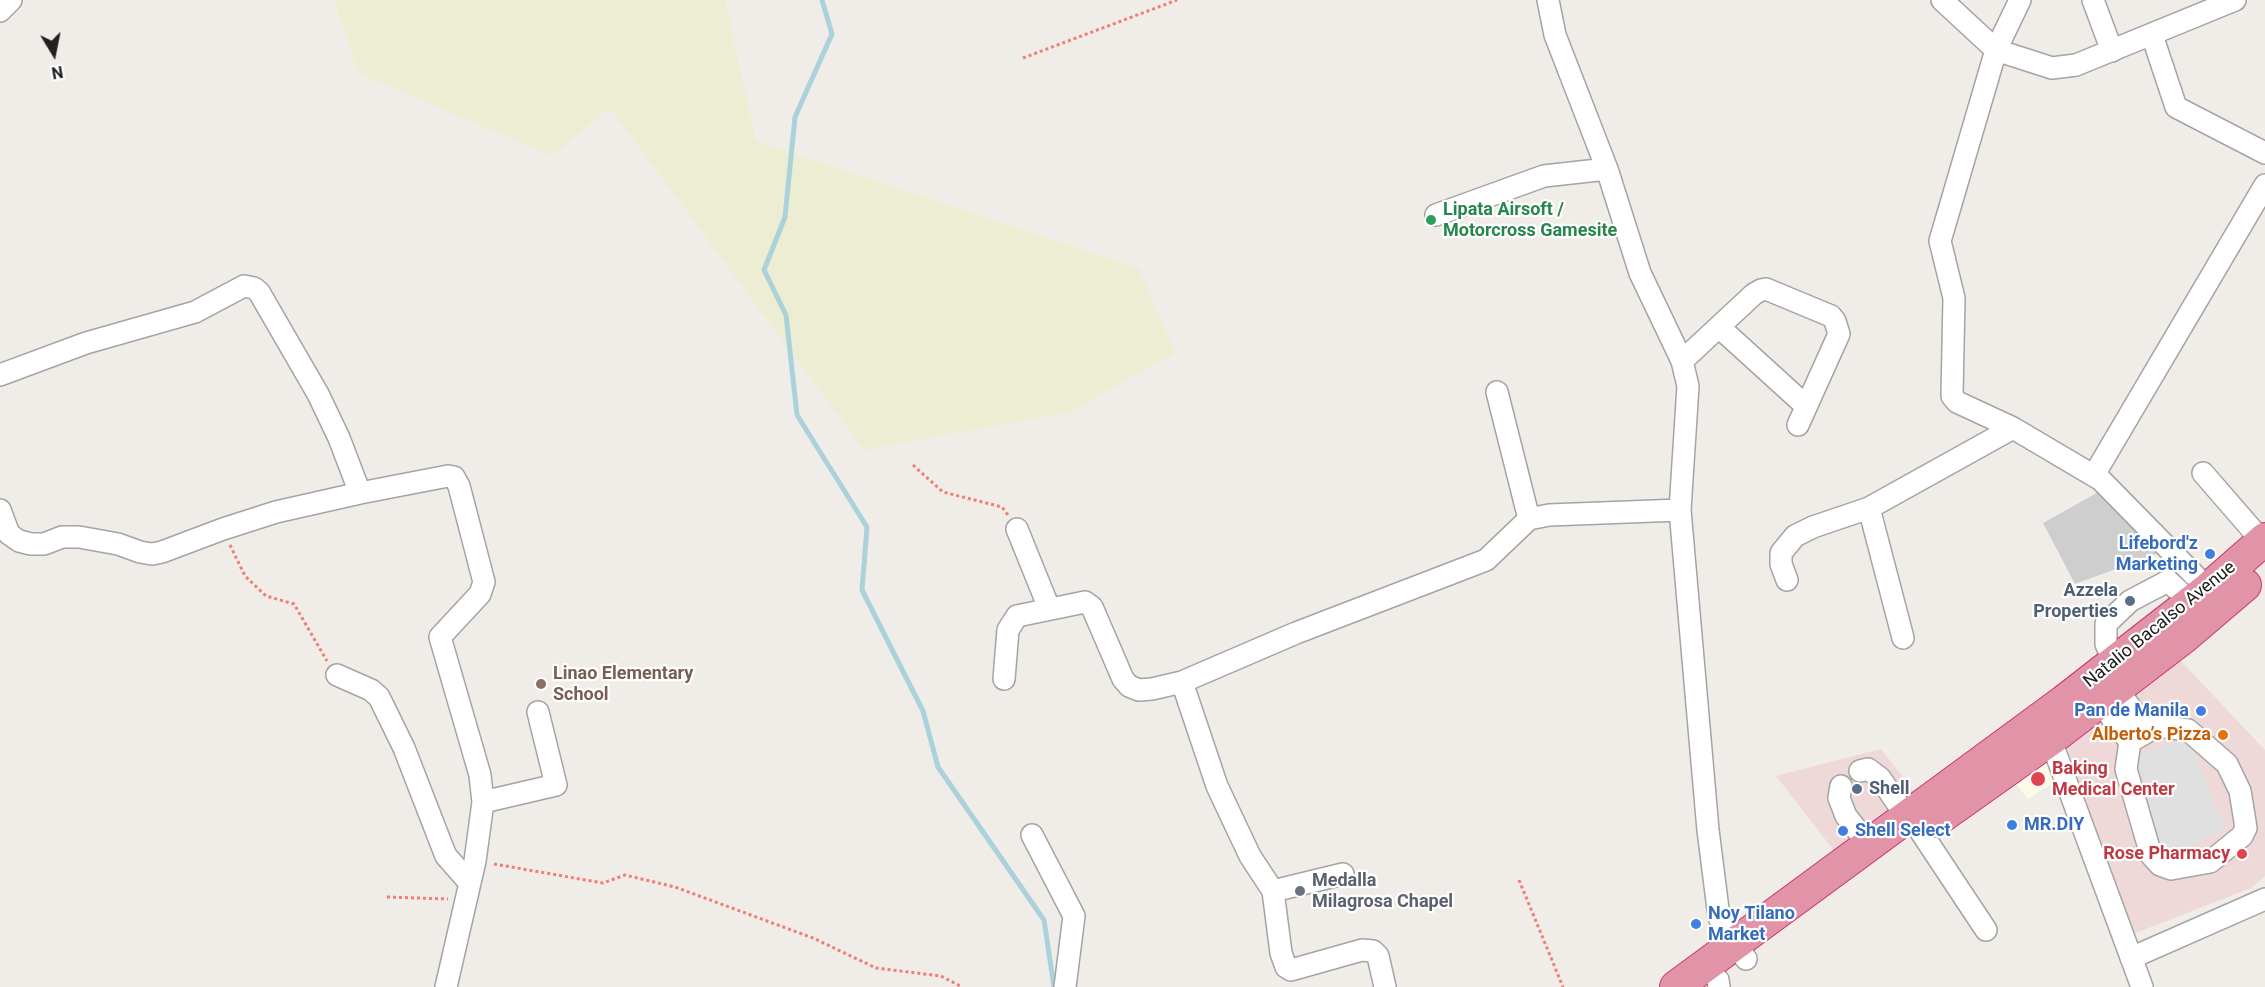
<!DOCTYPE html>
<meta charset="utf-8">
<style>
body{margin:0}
#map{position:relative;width:2265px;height:987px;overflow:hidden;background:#f0ece7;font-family:Roboto,sans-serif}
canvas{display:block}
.north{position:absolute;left:24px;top:24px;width:60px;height:60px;-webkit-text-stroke:4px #fff;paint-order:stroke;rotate:170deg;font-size:16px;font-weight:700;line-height:24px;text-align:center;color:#202020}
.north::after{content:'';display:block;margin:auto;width:21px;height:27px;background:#202020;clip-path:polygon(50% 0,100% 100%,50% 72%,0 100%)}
</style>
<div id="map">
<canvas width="2265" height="987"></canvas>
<div class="north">N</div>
</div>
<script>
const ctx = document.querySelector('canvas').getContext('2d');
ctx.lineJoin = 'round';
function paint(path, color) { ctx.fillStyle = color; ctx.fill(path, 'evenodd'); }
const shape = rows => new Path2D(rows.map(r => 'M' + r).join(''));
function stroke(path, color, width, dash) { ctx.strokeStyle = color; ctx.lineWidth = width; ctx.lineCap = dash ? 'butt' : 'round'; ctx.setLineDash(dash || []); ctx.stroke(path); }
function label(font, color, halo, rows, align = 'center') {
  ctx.font = font + ' Roboto,sans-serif'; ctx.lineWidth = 4.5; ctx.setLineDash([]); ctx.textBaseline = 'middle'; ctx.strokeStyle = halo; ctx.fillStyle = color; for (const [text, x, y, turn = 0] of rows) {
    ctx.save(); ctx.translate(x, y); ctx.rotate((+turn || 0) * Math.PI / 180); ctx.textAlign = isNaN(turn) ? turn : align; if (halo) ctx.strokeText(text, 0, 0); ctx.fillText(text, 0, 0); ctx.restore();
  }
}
const commercial = shape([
 [2177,657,2265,750,2265,876,2251,888,2133,934,2065,741],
 [1881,749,1917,795,1836,853,1776,776]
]);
const education = shape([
 [2053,756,2062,777,2028,799,2014,782]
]);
const religious = shape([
 [2102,490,2159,553,2075,584,2043,523]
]);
const farmland = shape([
 [334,0,725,0,756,141,1139,268,1175,353,1070,412,864,450,610,108,552,156,358,73]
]);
const parking = shape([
 [2189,739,2226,830,2163,856,2130,756]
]);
const stream = shape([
 [822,0,832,34,795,117,785,217,764,270,786,315,797,415,867,527,862,590,923,711,938,767,1044,920,1054,987]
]);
const path = shape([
 [1023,58,1177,0],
 [913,465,943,492,1002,507,1008,515],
 [230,545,245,576,266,596,294,604,327,661],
 [494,864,603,883,625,875,675,887,813,938,876,968,941,976,962,987],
 [1519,880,1563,987],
 [387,897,448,899]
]);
const minor = shape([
 [1548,0,1555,35,1607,169,1640,273,1682,361,1688,386,1680,510,1708,830,1719,917,1723,927,1746,959],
 [1942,0,1996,50,2052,68,2076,65,2235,0],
 [2020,0,1996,50,1940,241,1954,298,1952,396,1957,402,2013,428,2101,480,2208,589],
 [2093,0,2112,51],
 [0,11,11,0],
 [2152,35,2176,107,2265,153],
 [1436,215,1544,176,1607,169],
 [1719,327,1806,406],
 [1682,361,1754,294,1761,290,1766,289,1831,316,1835,321,1839,334,1798,425],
 [0,375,86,343,195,312,244,286,254,288,259,292,318,394,339,438,360,493,276,512,223,529,162,552,152,554,140,552,118,544,79,537,62,537,44,544,31,544,19,541,9,534,0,510],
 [1497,392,1529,519],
 [2203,473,2262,541],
 [2094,475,2265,185],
 [360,493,448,476,454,477,459,486,484,582,480,594,440,637,480,775,483,802,475,861,446,987],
 [1869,508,1903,638],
 [1017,529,1049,608],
 [1787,580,1781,564,1781,553,1795,536,1813,527,1869,508,2013,428],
 [2114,663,2106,644,2106,624,2130,601,2168,581,2191,602],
 [337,675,371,690,379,697,404,748,442,846,446,856,469,882],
 [1004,679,1008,630,1017,616,1085,602,1092,607,1123,679,1129,686,1139,690,1152,689,1182,682,1296,633,1486,560,1529,519,1549,515,1680,510],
 [1182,682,1217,786,1250,856,1273,891,1281,953,1286,967,1291,970,1362,950,1373,951,1378,956,1385,987],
 [2116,688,2148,731],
 [2100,702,2130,742,2126,769,2151,855,2160,865,2171,869,2210,862,2242,836,2246,828,2240,791,2227,764,2188,730,2157,726,2130,742],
 [2047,730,2142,987],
 [1860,771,1868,769,1880,778,1906,816],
 [1841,786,1839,798,1846,816,1869,845],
 [483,802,556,785,538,712],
 [1921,832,1986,930],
 [1032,835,1074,916,1065,987],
 [1273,891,1343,874],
 [2131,958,2265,899],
 [1718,980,1719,987]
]);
const highway = shape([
 [1934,822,2051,739,2184,637,2245,585],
 [1676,987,2063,702,2208,589,2265,539]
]);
const markers = [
 [1431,220,6,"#2e9e5b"],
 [2210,554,6,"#3f7fe0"],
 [2130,601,6,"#5c6f8a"],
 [541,684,6,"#8d6e63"],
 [2201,711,6,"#3f7fe0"],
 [2223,735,6,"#e8710a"],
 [2038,779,8,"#e0444e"],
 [1857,789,6,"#5c6f8a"],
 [2012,825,6,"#3f7fe0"],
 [1843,831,6,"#3f7fe0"],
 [2242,854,6,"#e0444e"],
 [1300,891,6,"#6b7280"],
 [1696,924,6,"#3f7fe0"]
];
const leisureNames = [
 ["Lipata Airsoft /",1443,210],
 ["Motorcross Gamesite",1443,231]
];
const shopNames = [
 ["Lifebord'z",2198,544,"right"],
 ["Marketing",2198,565,"right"],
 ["Pan de Manila",2189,711,"right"],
 ["MR.DIY",2024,825],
 ["Shell Select",1855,831],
 ["Noy Tilano",1708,914],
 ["Market",1708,935]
];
const serviceNames = [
 ["Azzela",2118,591],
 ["Properties",2118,612],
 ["Shell",1869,789,"left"]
];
const streetNames = [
 ["Natalio Bacalso Avenue",2160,625,-39]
];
const educationNames = [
 ["Linao Elementary",553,674],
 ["School",553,695]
];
const foodNames = [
 ["Alberto’s Pizza",2211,735]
];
const healthNames = [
 ["Baking",2052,769],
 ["Medical Center",2052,790],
 ["Rose Pharmacy",2230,854,"right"]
];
const worshipNames = [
 ["Medalla",1312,881],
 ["Milagrosa Chapel",1312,902]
];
paint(commercial, '#efd8d8');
paint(education, '#fdfbe3');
paint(religious, '#cecece');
paint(farmland, '#ededd4');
paint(parking, '#e0e0e0');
stroke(stream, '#abd2da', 5);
stroke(minor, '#a4a4a4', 24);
stroke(highway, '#cf3271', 34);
stroke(path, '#f17d77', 3, [3, 3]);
stroke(minor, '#fff', 21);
stroke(highway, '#e194a7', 32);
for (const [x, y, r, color] of markers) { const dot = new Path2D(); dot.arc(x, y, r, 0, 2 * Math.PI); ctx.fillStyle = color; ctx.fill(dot); stroke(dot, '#fff', 2); }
label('bold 18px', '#27864d', '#fff', leisureNames, 'left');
label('bold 18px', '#366cbe', '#fff', shopNames, 'left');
label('bold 18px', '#4e5e75', '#fff', serviceNames, 'right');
label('18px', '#202020', '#fff', streetNames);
label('bold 18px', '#785e54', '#fff', educationNames, 'left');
label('bold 18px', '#c56008', '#fff', foodNames, 'right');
label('bold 18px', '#be3a42', '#fff', healthNames, 'left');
label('bold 18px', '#5b616d', '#fff', worshipNames, 'left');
</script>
